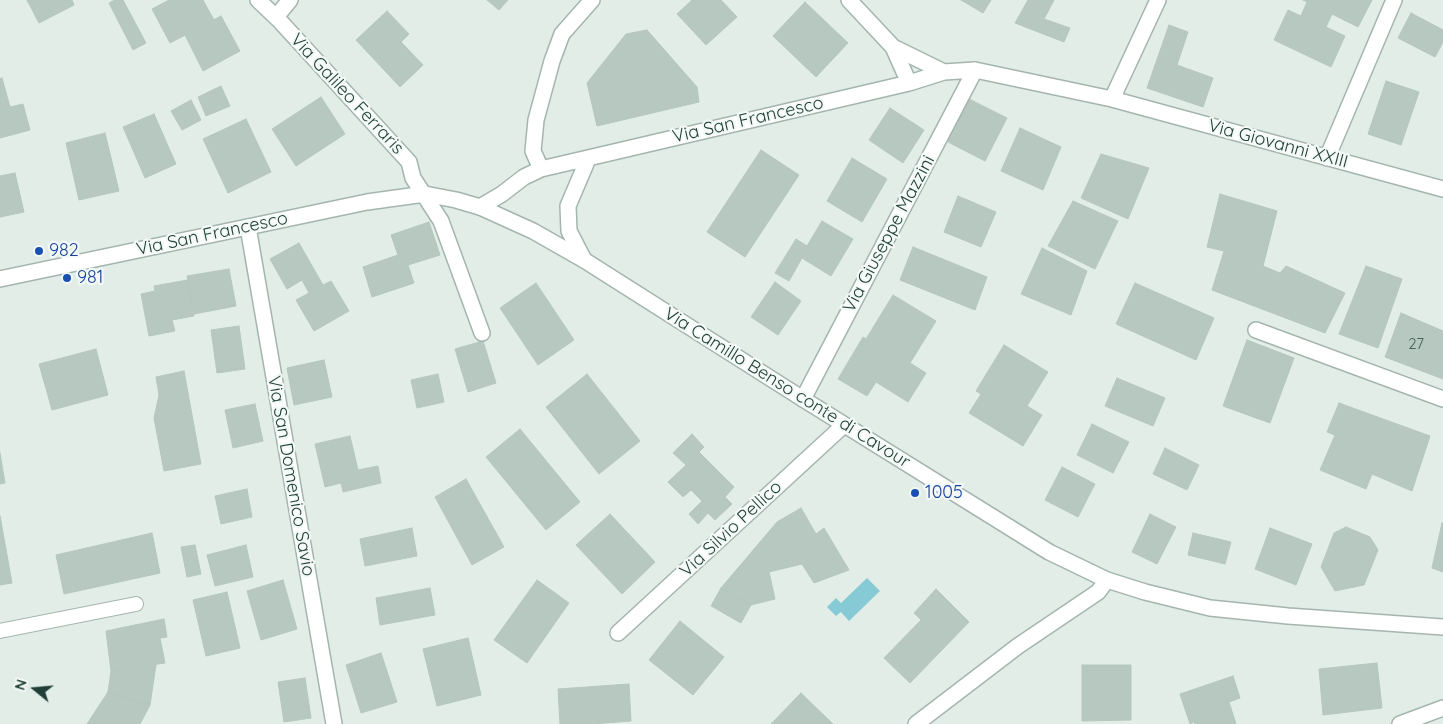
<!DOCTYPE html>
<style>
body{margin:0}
#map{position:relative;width:1443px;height:724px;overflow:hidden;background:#e2ede8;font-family:Quicksand,sans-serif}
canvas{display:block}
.north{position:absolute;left:10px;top:664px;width:50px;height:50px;-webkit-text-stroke:4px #f3f9f6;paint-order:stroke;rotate:287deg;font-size:14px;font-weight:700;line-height:20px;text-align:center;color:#213f37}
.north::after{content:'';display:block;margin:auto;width:18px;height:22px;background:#213f37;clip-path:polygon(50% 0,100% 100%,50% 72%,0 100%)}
</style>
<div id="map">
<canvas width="1443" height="724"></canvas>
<div class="north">N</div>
</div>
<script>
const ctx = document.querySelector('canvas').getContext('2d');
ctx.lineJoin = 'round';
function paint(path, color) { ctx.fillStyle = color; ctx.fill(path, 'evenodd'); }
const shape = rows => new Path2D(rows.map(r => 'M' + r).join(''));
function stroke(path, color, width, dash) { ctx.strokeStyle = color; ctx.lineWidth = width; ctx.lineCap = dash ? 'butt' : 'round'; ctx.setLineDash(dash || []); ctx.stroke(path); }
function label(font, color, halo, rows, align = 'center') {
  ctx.font = font + ' Quicksand,sans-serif'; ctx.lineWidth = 4.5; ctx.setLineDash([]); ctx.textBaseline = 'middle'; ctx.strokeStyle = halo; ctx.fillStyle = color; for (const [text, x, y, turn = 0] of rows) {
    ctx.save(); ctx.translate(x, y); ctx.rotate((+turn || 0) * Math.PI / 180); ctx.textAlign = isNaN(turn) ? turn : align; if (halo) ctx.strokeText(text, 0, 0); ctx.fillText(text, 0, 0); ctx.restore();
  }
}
const water = shape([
 [867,578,880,591,849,621,841,612,836,616,827,607,836,598,841,603]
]);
const building = shape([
 [27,0,72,0,74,5,39,23,27,0],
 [115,0,123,0,146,43,133,50,109,3,115,0],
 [169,0,203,0,214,20,170,43,152,9,169,0],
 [487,0,508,0,499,10,487,0],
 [692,0,721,0,737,17,706,45,677,14,692,0],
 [961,0,991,0,983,13,961,0],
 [1028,0,1054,0,1044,19,1070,28,1064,42,1015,23,1028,0],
 [1303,0,1372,0,1358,27,1332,14,1326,27,1345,36,1331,67,1274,40,1288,10,1301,16,1307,2,1303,0],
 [805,2,848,43,816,77,773,36,805,2],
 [387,11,409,34,401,42,423,65,400,87,356,40,387,11],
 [1411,13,1443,30,1443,42,1435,57,1398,38,1411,13],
 [221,16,240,51,203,71,185,35,221,16],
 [1169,25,1188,32,1177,65,1213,78,1203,107,1147,88,1169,25],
 [647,30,697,87,699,102,597,126,587,83,626,34,647,30],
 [2,78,10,107,23,104,30,130,0,138,0,79,2,78],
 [1386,81,1419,92,1401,145,1368,134,1386,81],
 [221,86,230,106,206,116,198,97,221,86],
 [321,97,345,134,296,166,272,129,321,97],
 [969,99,1007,118,985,161,948,142,969,99],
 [191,100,201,120,182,130,171,111,191,100],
 [890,108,924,130,903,163,869,140,890,108],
 [154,114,176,164,145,178,123,127,154,114],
 [246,119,271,172,228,193,203,139,246,119],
 [1020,128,1061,147,1043,190,1001,171,1020,128],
 [105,133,119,191,79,200,66,143,105,133],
 [761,150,799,175,745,257,707,232,761,150],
 [1101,154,1149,168,1128,219,1081,198,1101,154],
 [852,158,887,179,862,222,827,201,852,158],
 [15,173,24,212,0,217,0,176,15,173],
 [1220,194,1277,211,1263,266,1280,273,1286,266,1345,293,1325,333,1212,290,1224,251,1207,247,1220,194],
 [958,196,996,212,981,247,944,232,958,196],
 [1073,201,1118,221,1095,269,1048,246,1073,201],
 [822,221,853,239,831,276,802,258,789,281,775,273,796,239,807,246,822,221],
 [429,222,440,255,408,265,414,283,372,297,363,267,398,255,391,235,429,222],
 [299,243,323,285,331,281,349,311,314,331,296,300,309,293,302,280,287,289,270,259,299,243],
 [913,247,987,277,975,310,900,280,913,247],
 [1042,248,1087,271,1071,315,1021,294,1042,248],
 [1366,266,1402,279,1378,348,1339,334,1366,266],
 [229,269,236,306,194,314,187,276,229,269],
 [188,280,194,316,172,320,175,331,149,336,141,294,155,291,154,286,188,280],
 [775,282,801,301,778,335,751,317,775,282],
 [536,283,574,340,538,365,500,308,536,283],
 [1135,283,1214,318,1196,360,1116,324,1135,283],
 [893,295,936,321,910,363,926,373,908,402,876,382,867,396,838,379,863,337,866,339,893,295],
 [1401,313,1443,331,1443,379,1385,357,1401,313],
 [239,326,245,369,217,373,211,330,239,326],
 [1247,340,1294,358,1270,423,1223,406,1247,340],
 [483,341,496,383,468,392,455,349,483,341],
 [1004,345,1048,372,1027,406,1042,415,1023,446,969,413,981,394,976,391,1004,345],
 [96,349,108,395,52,410,39,364,96,349],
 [324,360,332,397,294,405,287,368,324,360],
 [184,371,201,464,164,471,154,418,159,395,156,377,184,371],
 [438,374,444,402,417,408,411,380,438,374],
 [587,374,640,441,599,474,546,407,587,374],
 [1117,378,1165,398,1153,426,1105,406,1117,378],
 [1339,403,1430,436,1412,491,1372,474,1366,489,1320,470,1335,435,1327,432,1339,403],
 [255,404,263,441,233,448,225,410,255,404],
 [1092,424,1129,442,1113,473,1077,455,1092,424],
 [520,429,580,502,546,530,486,457,520,429],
 [692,434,704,447,699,452,734,487,725,497,732,504,715,520,708,513,698,524,689,514,702,501,691,490,683,497,668,482,686,465,673,453,692,434],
 [350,436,358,470,378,466,381,483,343,492,341,483,325,487,315,444,350,436],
 [1165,448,1199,465,1187,490,1153,474,1165,448],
 [0,453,5,483,0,484,0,453],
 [1062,467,1095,484,1078,517,1045,500,1062,467],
 [466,479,504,547,472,565,435,497,466,479],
 [247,489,252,517,221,524,215,496,247,489],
 [801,508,816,534,824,528,849,570,814,583,802,564,769,572,775,599,751,605,721,588,777,522,801,508],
 [610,514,655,562,622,594,576,545,610,514],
 [1150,514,1176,527,1157,564,1132,552,1150,514],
 [0,516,12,583,0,585,0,516],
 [1442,523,1443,524,1443,572,1432,568,1442,523],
 [1346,527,1370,537,1378,550,1364,585,1335,591,1321,567,1334,533,1346,527],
 [412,528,417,556,365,566,360,539,412,528],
 [1270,528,1312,544,1296,585,1255,569,1270,528],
 [152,533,160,573,64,594,56,555,152,533],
 [1193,533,1231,542,1225,564,1188,555,1193,533],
 [195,545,201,574,187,577,181,547,195,545],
 [246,545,253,577,215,586,207,555,246,545],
 [283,580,297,629,261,640,247,591,283,580],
 [537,580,569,603,527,663,494,640,537,580],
 [430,588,435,615,380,625,376,598,430,588],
 [721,588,751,605,741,623,711,606,721,588],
 [936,589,969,622,910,683,884,658,921,620,914,613,936,589],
 [227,592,240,648,206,656,193,600,227,592],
 [164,619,167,637,160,638,165,663,111,671,106,631,164,619],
 [680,621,724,657,693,695,649,660,680,621],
 [468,638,481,695,437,706,423,649,468,638],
 [381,653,397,702,361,713,346,665,381,653],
 [1377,663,1382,708,1323,715,1319,669,1377,663],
 [156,665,150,705,108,692,111,671,156,665],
 [1082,665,1131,665,1131,720,1082,721,1082,665],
 [1233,676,1240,698,1229,702,1236,724,1195,724,1194,722,1190,724,1180,694,1233,676],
 [305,678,311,718,284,722,278,682,305,678],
 [629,684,631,721,592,724,560,724,558,689,629,684],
 [108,692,150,705,140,724,87,724,108,692],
 [801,693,833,724,771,724,801,693]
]);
const service = shape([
 [0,631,136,604]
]);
const minor = shape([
 [258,0,279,20,409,162,413,178,441,221,482,333],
 [849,0,893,47,909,83],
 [276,17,290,0],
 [893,47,944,72],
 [1112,99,1158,0],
 [1327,158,1394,0],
 [541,169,533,151,536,120,552,61,562,34,592,0],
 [480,207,502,194,524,177,541,169,909,83,944,72,975,70,1112,99,1443,189],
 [248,227,334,724],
 [584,260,569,231,568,206,588,159],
 [1256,330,1443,399],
 [803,399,975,70],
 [618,633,844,425],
 [916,724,1018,646,1098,592,1107,580],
 [1400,724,1443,708]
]);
const tertiary = shape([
 [0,279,367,202,425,194,456,200,480,207,533,231,584,260,803,399,1049,552,1107,580,1145,592,1210,608,1288,616,1443,627]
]);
const markers = [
 [39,251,5,"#1a4fb4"],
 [67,278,5,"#1a4fb4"],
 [915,493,5,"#1a4fb4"]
];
const numberNames = [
 ["27",1416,344]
];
const streetNames = [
 ["Via Galileo Ferraris",347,94,47],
 ["Via San Francesco",748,120,-13],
 ["Via Giovanni XXIII",1278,144,15],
 ["Via San Francesco",212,234,-12],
 ["Via Giuseppe Mazzini",889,234,-62],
 ["Via Camillo Benso conte di Cavour",787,388,32],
 ["Via San Domenico Savio",291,476,80],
 ["Via Silvio Pellico",731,529,-43]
];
const transitNames = [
 ["982",49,251],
 ["981",77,278],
 ["1005",925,493]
];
paint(water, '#86cad6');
paint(building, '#b7c8c1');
stroke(building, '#b4c7bf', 1);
stroke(service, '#a4b5af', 16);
stroke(minor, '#a4b5af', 18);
stroke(tertiary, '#a4b5af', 18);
stroke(service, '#fff', 14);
stroke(minor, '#fff', 15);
stroke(tertiary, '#fff', 15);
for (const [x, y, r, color] of markers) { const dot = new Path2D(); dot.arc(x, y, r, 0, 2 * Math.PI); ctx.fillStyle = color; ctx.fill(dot); stroke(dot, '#f3f9f6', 2); }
label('15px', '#46615a', null, numberNames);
label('18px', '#213f37', '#f3f9f6', streetNames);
label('18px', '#164399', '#f3f9f6', transitNames, 'left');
</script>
